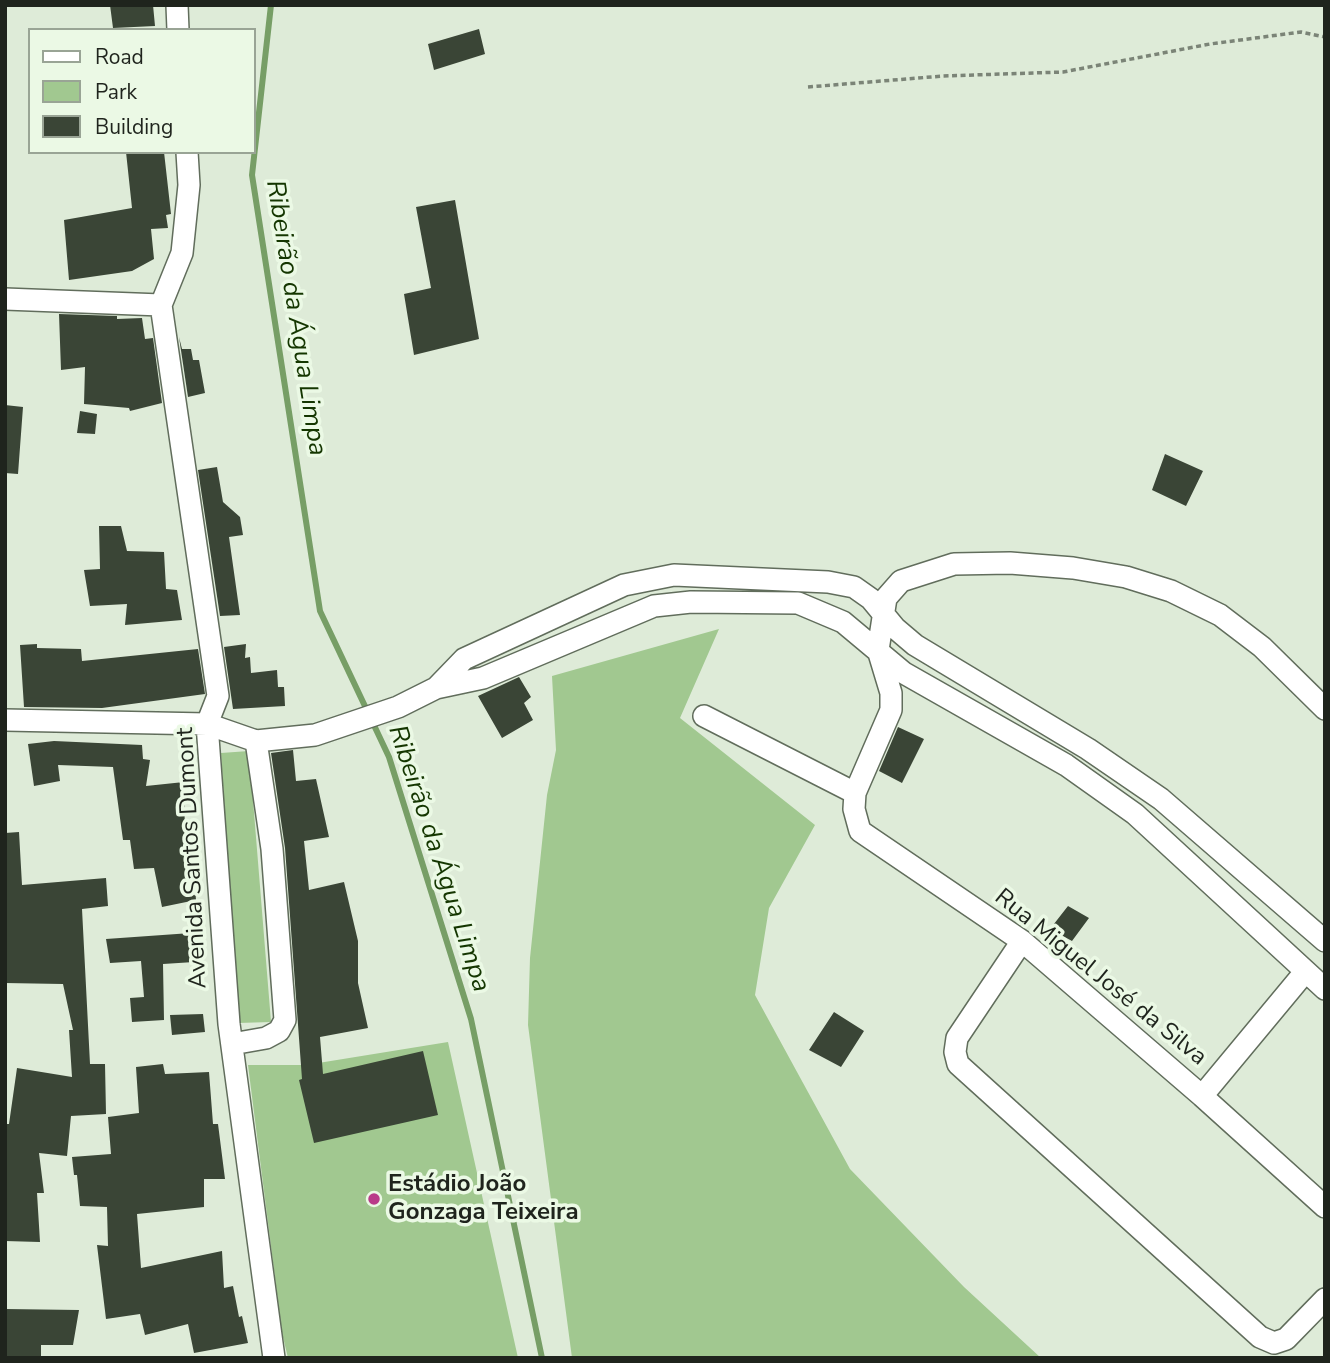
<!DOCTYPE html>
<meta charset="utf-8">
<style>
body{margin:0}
#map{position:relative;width:1330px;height:1363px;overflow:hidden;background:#deebd8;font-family:"Nunito Sans",sans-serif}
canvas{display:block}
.frame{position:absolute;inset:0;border:7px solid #1f241d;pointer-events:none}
.legend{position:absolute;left:28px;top:28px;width:228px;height:126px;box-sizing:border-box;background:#ebf9e5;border:2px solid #99a495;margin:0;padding:9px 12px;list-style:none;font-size:21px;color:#1f241d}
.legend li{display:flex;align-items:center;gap:14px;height:35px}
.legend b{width:35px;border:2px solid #99a495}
</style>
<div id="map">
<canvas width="1330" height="1363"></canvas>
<div class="frame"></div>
<ul class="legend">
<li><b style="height:9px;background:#fff"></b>Road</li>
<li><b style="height:19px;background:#a1c890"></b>Park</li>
<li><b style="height:19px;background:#3a4536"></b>Building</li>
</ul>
</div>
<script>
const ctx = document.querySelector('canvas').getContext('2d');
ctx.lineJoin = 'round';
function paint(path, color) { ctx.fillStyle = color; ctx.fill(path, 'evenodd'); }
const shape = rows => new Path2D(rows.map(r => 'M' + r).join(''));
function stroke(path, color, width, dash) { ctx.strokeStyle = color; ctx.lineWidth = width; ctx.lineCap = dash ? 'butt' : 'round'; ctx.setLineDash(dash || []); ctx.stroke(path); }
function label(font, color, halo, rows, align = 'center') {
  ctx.font = font + ' "Nunito Sans",sans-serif'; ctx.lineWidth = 7; ctx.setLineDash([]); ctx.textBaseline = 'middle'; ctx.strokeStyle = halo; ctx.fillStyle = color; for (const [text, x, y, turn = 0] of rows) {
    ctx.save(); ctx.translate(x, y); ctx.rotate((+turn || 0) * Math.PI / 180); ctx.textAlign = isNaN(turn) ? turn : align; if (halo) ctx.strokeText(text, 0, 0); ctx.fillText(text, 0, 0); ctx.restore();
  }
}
const green = shape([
 [719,629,680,718,815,825,769,908,755,995,850,1169,964,1287,1041,1358,572,1358,528,1025,530,958,547,795,556,750,552,676],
 [249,751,271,1022,238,1023,221,753],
 [448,1042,518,1358,288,1358,282,1333,248,1065,306,1065]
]);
const stream = shape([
 [271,5,252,175,320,611,389,757,471,1019,542,1358]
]);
const building = shape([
 [110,5,153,5,155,26,113,28],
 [479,29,485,54,434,70,428,44],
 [126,152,164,152,171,214,166,215,168,228,151,229,154,259,132,271,69,280,64,220,132,208],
 [455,200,479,339,414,355,404,294,431,288,416,207],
 [59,314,117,316,117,319,142,318,145,339,153,338,162,403,130,411,129,408,84,404,85,367,61,370],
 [179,337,182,349,191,349,193,360,199,360,205,393,188,397],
 [5,405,23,407,18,474,5,473],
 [80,411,97,414,95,434,77,433],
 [1165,454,1203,471,1186,506,1152,490],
 [217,467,223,502,240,517,243,535,229,537,240,615,220,616,198,470],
 [99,526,121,526,127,551,164,552,166,589,177,590,182,620,125,625,127,604,90,606,84,570,100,569],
 [37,644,37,648,81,649,82,661,198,649,205,694,102,708,24,707,20,645],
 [246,644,245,658,250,657,251,673,277,670,278,687,284,687,285,706,233,709,224,647],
 [519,677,531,697,524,703,533,720,502,738,478,696],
 [898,727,924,739,902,783,879,771],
 [54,741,142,745,143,759,150,760,146,786,184,782,185,838,191,837,196,900,162,907,154,868,134,869,130,840,123,840,113,767,58,765,60,781,34,786,28,744],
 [293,750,296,781,316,779,329,837,304,841,309,890,344,882,358,941,358,983,368,1028,320,1037,323,1074,423,1051,438,1115,314,1143,299,1080,302,1079,285,848,271,753],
 [19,832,22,885,106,878,108,906,82,909,90,1064,105,1064,106,1114,71,1116,67,1156,39,1153,44,1193,37,1193,40,1242,5,1241,5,1124,9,1124,17,1068,72,1077,69,1030,73,1030,63,984,5,983,5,833],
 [1068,906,1089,918,1072,941,1050,929],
 [191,933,194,962,163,964,164,1020,132,1022,130,998,144,997,141,961,110,963,106,939],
 [834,1012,864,1031,841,1067,809,1050],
 [203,1014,205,1032,172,1035,170,1015],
 [163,1064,165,1074,209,1072,213,1124,218,1124,225,1179,204,1179,204,1207,137,1214,141,1268,222,1251,224,1288,233,1286,239,1317,242,1316,248,1343,194,1353,188,1324,145,1335,140,1314,106,1319,97,1245,108,1246,107,1207,80,1206,77,1175,74,1175,72,1157,111,1154,108,1117,139,1113,136,1067],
 [5,1309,79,1310,73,1345,41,1345,41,1358,5,1358]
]);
const path = shape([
 [808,87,943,76,1063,72,1210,44,1301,32,1325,37]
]);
const street = shape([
 [177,5,178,30],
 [187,152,189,185,182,253,161,305,218,696,207,724,229,1024,274,1358],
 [5,299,161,305],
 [436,688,464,659,624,585,674,575,828,582,854,587,871,599,895,628,915,645,1088,749,1161,799,1325,941],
 [704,716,855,793,854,809,860,831,1022,941,1202,1096,1325,1207],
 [5,720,207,724,256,741,315,735,398,707,436,688,483,678,654,606,691,602,798,603,843,622,904,673,1066,765,1135,814,1325,989],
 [855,793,891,710,891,693,878,650,886,598,901,581,954,564,1010,563,1073,568,1126,577,1171,591,1220,615,1262,647,1325,709],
 [1022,941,957,1038,955,1052,958,1064,1260,1337,1274,1343,1286,1339,1325,1299],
 [232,1044,266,1038,279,1031,285,1020,272,849,256,741],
 [1202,1096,1305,972]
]);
const markers = [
 [374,1199,7,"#b93b89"]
];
const streetNames = [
 ["Avenida Santos Dumont",193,858,-93],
 ["Rua Miguel José da Silva",1100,978,39]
];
const poiNames = [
 ["Estádio João",388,1185],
 ["Gonzaga Teixeira",388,1213]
];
const waterNames = [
 ["Ribeirão da Água Limpa",295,318,81],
 ["Ribeirão da Água Limpa",438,859,72]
];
paint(green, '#a1c890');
stroke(stream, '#779e66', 6);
paint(building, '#3a4536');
stroke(street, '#616d5c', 24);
stroke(path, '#7b8477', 3.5, [5, 3.5]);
stroke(street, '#fff', 21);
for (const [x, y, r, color] of markers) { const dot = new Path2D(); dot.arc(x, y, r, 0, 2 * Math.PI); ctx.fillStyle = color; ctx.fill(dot); stroke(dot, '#ebf9e5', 2.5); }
label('24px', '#1f241d', '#ebf9e5', streetNames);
label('bold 24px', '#1f241d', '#ebf9e5', poiNames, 'left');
label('italic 26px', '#143600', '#ebf9e5', waterNames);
</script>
